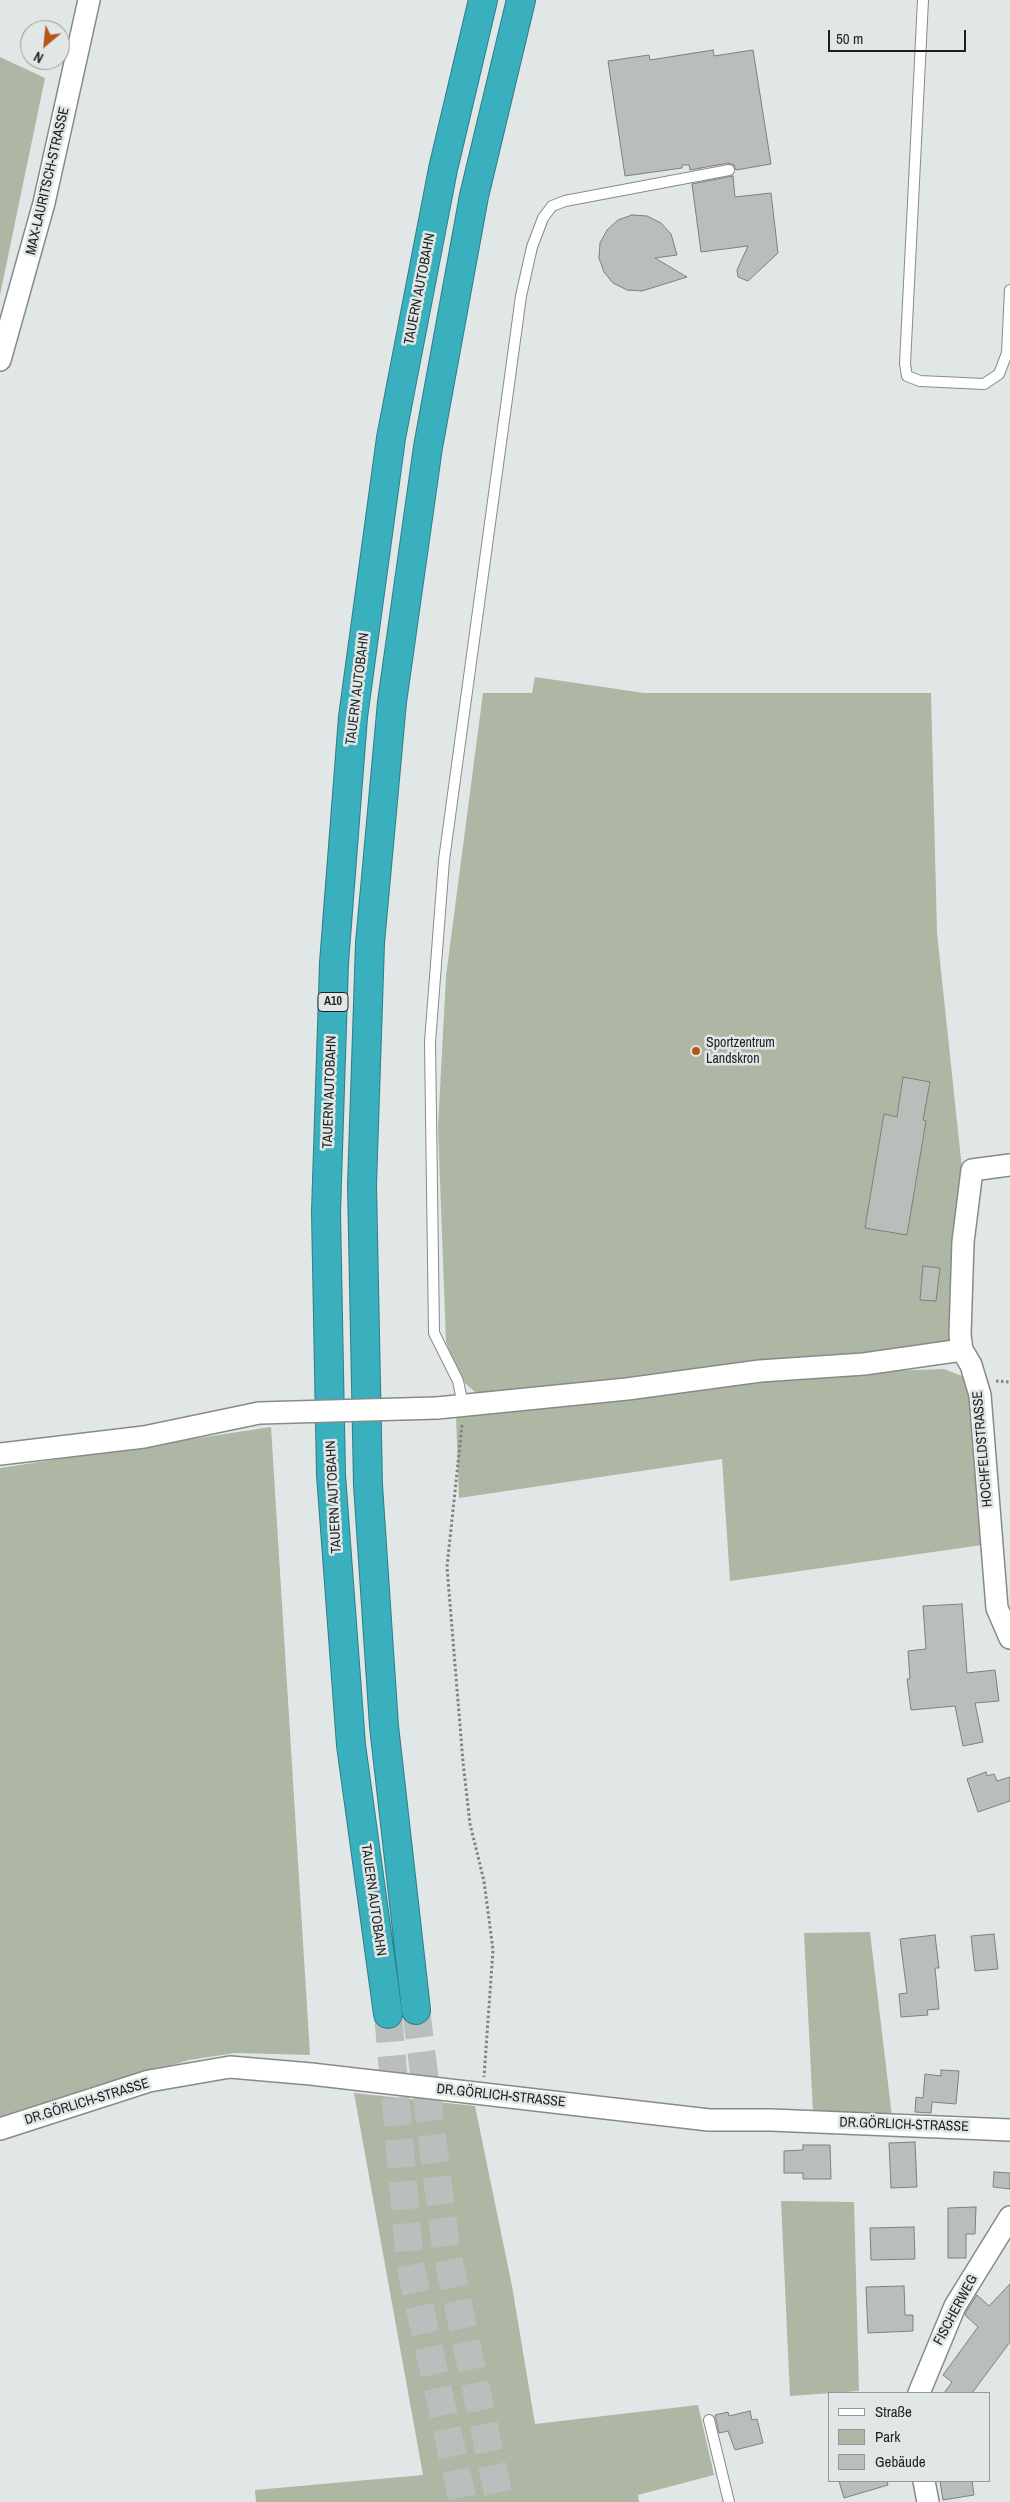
<!DOCTYPE html>
<meta charset="utf-8">
<style>
body{margin:0}
#map{position:relative;width:1010px;height:2502px;overflow:hidden;background:#e1e7e6;font-family:"Archivo Narrow",sans-serif}
canvas{display:block}
.legend{position:absolute;left:828px;top:2392px;width:162px;height:90px;box-sizing:border-box;background:#e1e7e6;border:1px solid #939797;margin:0;padding:6px 9px;list-style:none;font-size:15px;color:#1e2020}
.legend li{display:flex;align-items:center;gap:10px;height:25px}
.legend b{width:25px;border:1px solid #939797}
.north{position:absolute;left:20px;top:20px;width:50px;height:50px;box-sizing:border-box;background:#e1e7e6;border:1px solid #939797;border-radius:50%;rotate:208deg;font-size:14px;font-weight:700;line-height:20px;text-align:center;color:#1e2020}
.north::after{content:'';display:block;margin:auto;width:18px;height:22px;background:#b75519;clip-path:polygon(50% 0,100% 100%,50% 72%,0 100%)}
.scale{position:absolute;left:828px;top:30px;width:138px;height:22px;box-sizing:border-box;border:2px solid #1e2020;border-top:0;padding-left:6px;font-size:15px;line-height:18px;white-space:nowrap;color:#1e2020;-webkit-text-stroke:4px #e1e7e6;paint-order:stroke}
</style>
<div id="map">
<canvas width="1010" height="2502"></canvas>
<ul class="legend">
<li><b style="height:6px;background:#fff"></b>Straße</li>
<li><b style="height:14px;background:#aeb6a4"></b>Park</li>
<li><b style="height:14px;background:#babebb"></b>Gebäude</li>
</ul>
<div class="north">N</div>
<div class="scale">50 m</div>
</div>
<script>
const ctx = document.querySelector('canvas').getContext('2d');
ctx.lineJoin = 'round';
function paint(path, color) { ctx.fillStyle = color; ctx.fill(path, 'evenodd'); }
const shape = rows => new Path2D(rows.map(r => 'M' + r).join(''));
function stroke(path, color, width, dash) { ctx.strokeStyle = color; ctx.lineWidth = width; ctx.lineCap = dash ? 'butt' : 'round'; ctx.setLineDash(dash || []); ctx.stroke(path); }
function label(font, color, halo, rows, align = 'center') {
  ctx.font = font + ' "Archivo Narrow",sans-serif'; ctx.lineWidth = 5; ctx.setLineDash([]); ctx.textBaseline = 'middle'; ctx.strokeStyle = halo; ctx.fillStyle = color; for (const [text, x, y, turn = 0] of rows) {
    ctx.save(); ctx.translate(x, y); ctx.rotate((+turn || 0) * Math.PI / 180); ctx.textAlign = isNaN(turn) ? turn : align; if (halo) ctx.strokeText(text, 0, 0); ctx.fillText(text, 0, 0); ctx.restore();
  }
}
const green = shape([
 [0,57,45,78,0,295],
 [535,677,644,693,931,693,937,933,962,1169,953,1351,482,1398,460,1379,446,1342,438,1127,446,976,483,693,532,693],
 [944,1369,962,1376,970,1391,982,1545,730,1581,722,1459,459,1498,456,1415,751,1376],
 [271,1427,310,2055,235,2053,189,2060,0,2117,0,1468],
 [870,1932,892,2117,813,2112,804,1933],
 [354,2093,475,2106,512,2286,535,2424,698,2405,714,2475,638,2495,639,2502,256,2502,255,2490,423,2475],
 [781,2201,854,2202,859,2391,790,2396]
]);
const building = shape([
 [713,50,714,56,753,50,771,164,736,170,734,165,728,163,690,170,689,165,682,165,682,168,625,176,608,61,649,55,650,60,713,50],
 [733,176,735,197,771,193,778,253,748,281,738,277,737,270,748,246,701,252,692,184,733,176],
 [632,215,647,216,661,223,671,234,677,255,655,258,687,277,642,291,627,290,613,283,604,272,599,258,600,243,607,230,618,220,632,215],
 [903,1077,930,1082,923,1120,926,1121,907,1235,865,1228,884,1114,897,1117,903,1077],
 [923,1266,940,1268,936,1301,920,1300,923,1266],
 [962,1604,967,1673,995,1670,999,1701,975,1703,983,1742,963,1746,955,1706,911,1710,907,1679,910,1679,908,1651,926,1649,923,1606,962,1604],
 [986,1772,987,1776,994,1774,997,1781,1010,1777,1010,1801,978,1812,967,1779,986,1772],
 [994,1934,998,1969,975,1971,971,1936,994,1934],
 [935,1935,939,1968,935,1968,939,2009,927,2010,928,2015,901,2017,899,1994,907,1993,900,1939,935,1935],
 [941,2070,959,2071,956,2104,932,2102,931,2113,915,2112,916,2097,923,2098,925,2074,941,2076,941,2070],
 [915,2142,917,2187,891,2188,889,2143,915,2142],
 [803,2145,830,2145,831,2179,803,2179,803,2173,784,2173,784,2151,803,2150,803,2145],
 [994,2172,1010,2173,1010,2189,993,2187,994,2172],
 [976,2207,975,2234,966,2234,966,2258,948,2258,948,2208,976,2207],
 [914,2227,915,2259,871,2260,870,2228,914,2227],
 [1010,2284,1010,2342,972,2393,944,2393,952,2382,943,2375,978,2327,965,2315,966,2312,977,2295,989,2306,1010,2284],
 [904,2286,905,2315,913,2315,913,2331,868,2333,866,2287,904,2286],
 [750,2411,752,2420,757,2419,763,2443,735,2450,728,2431,719,2433,715,2415,728,2412,729,2416,750,2411],
 [839,2481,887,2481,888,2485,844,2498,839,2481],
 [940,2481,972,2481,974,2495,943,2500,940,2481]
]);
const highwayTunnel = shape([
 [416,2010,446,2248,500,2502],
 [388,2014,410,2264,463,2502]
]);
const path = shape([
 [996,1381,1010,1382],
 [462,1425,447,1567,463,1762,470,1824,484,1881,493,1950,484,2077]
]);
const lane = shape([
 [923,0,905,364,907,376,920,381,984,384,999,374,1007,353,1010,290],
 [463,1405,458,1381,434,1333,430,1042,444,860,521,296,532,247,543,218,552,206,565,201,729,170],
 [709,2420,729,2502]
]);
const street = shape([
 [0,360,44,203,89,0],
 [1010,1165,972,1170,963,1242,960,1335,962,1350,971,1365,980,1395,997,1608,1010,1638],
 [437,1408,627,1389,760,1371,864,1364,962,1350],
 [0,1454,144,1437,259,1413],
 [0,2129,149,2081,230,2067,311,2074,709,2120,771,2120,1010,2130],
 [919,2393,955,2306,1010,2217],
 [924,2481,928,2502]
]);
const highway = shape([
 [416,2010,384,1726,368,1485,362,1185,370,943,392,702,428,447,474,196,521,0],
 [388,2014,351,1745,331,1475,326,1212,334,963,353,717,391,438,443,169,483,0]
]);
const streetBridge = shape([
 [259,1413,437,1408]
]);
const markers = [
 [696,1051,5,"#b75519"]
];
const shields = [
 [333,1002,30]
];
const shieldNames = [
 ["A10",333,1002]
];
const streetNames = [
 ["MAX-LAURITSCH-STRASSE",48,181,-77],
 ["TAUERN AUTOBAHN",420,289,-79],
 ["TAUERN AUTOBAHN",358,689,-83],
 ["TAUERN AUTOBAHN",330,1092,-88],
 ["HOCHFELDSTRASSE",983,1449,-95],
 ["TAUERN AUTOBAHN",334,1497,-93],
 ["TAUERN AUTOBAHN",373,1900,82],
 ["DR.GÖRLICH-STRASSE",501,2096,6],
 ["DR.GÖRLICH-STRASSE",87,2102,-17],
 ["DR.GÖRLICH-STRASSE",904,2125,2],
 ["FISCHERWEG",956,2310,-62]
];
const poiNames = [
 ["Sportzentrum",706,1043],
 ["Landskron",706,1059]
];
paint(green, '#aeb6a4');
paint(building, '#babebb');
stroke(building, '#7d817e', 1);
stroke(highwayTunnel, '#babfbe', 28, [28, 14]);
stroke(lane, '#868b8a', 12);
stroke(street, '#868b8a', 24);
stroke(highway, '#307d87', 30);
stroke(path, '#7f8383', 3, [2.5, 2.5]);
stroke(lane, '#fff', 10);
stroke(street, '#fff', 21);
stroke(highway, '#3aafbe', 28);
stroke(streetBridge, '#868b8a', 24, []);
stroke(streetBridge, '#fff', 21);
for (const [x, y, r, color] of markers) { const dot = new Path2D(); dot.arc(x, y, r, 0, 2 * Math.PI); ctx.fillStyle = color; ctx.fill(dot); stroke(dot, '#e1e7e6', 2); }
for (const [x, y, w] of shields) { const box = new Path2D(); box.roundRect(x - w / 2, y - 9.5, w, 19, 4); ctx.fillStyle = '#e1e7e6'; ctx.fill(box); stroke(box, '#1e2020', 1); }
label('bold 12px', '#1e2020', null, shieldNames);
label('14px', '#1e2020', '#e1e7e6', streetNames);
label('14px', '#1e2020', '#e1e7e6', poiNames, 'left');
</script>
